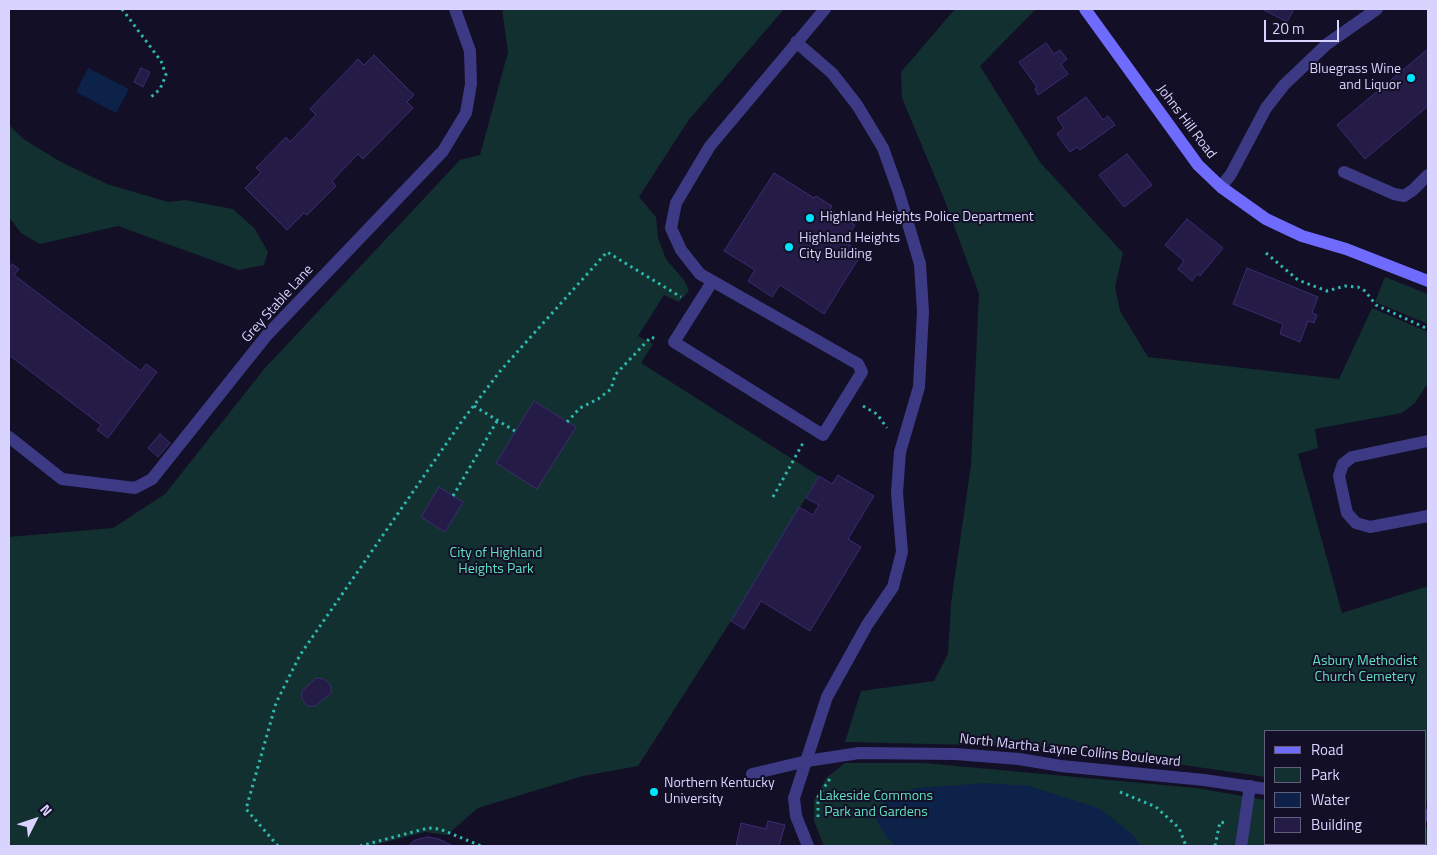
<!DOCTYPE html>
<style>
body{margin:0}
#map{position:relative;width:1437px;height:855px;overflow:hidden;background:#130f26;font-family:"Titillium Web",sans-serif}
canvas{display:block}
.frame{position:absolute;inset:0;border:10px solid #d9d4ff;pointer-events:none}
.legend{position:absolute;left:1264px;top:730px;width:162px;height:115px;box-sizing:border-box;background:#130f26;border:1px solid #625e7d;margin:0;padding:6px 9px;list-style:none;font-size:15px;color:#d9d4ff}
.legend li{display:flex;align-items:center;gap:10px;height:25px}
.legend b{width:25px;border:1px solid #625e7d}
.north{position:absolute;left:10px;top:795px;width:50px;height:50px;-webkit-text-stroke:4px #130f26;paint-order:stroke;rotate:49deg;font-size:14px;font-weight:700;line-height:20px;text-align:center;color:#d9d4ff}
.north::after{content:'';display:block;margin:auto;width:18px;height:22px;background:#d9d4ff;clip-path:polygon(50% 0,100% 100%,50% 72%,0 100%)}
.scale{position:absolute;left:1264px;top:20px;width:75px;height:22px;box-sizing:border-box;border:2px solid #d9d4ff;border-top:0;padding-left:6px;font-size:15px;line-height:18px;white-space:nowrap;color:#d9d4ff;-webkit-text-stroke:4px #130f26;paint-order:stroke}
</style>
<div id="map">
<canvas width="1437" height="855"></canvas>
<div class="frame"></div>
<ul class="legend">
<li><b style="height:6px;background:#6f6bff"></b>Road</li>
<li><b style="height:14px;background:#12302f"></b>Park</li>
<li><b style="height:14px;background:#0c2248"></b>Water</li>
<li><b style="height:14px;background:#241b47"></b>Building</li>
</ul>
<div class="north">N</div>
<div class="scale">20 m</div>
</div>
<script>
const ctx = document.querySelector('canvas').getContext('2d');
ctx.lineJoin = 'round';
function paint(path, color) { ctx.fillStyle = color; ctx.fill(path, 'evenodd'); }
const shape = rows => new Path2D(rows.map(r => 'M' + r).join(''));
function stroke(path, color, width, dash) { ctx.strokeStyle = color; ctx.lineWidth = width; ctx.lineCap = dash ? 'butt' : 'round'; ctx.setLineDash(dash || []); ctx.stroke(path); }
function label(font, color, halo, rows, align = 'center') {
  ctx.font = font + ' "Titillium Web",sans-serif'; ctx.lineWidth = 4; ctx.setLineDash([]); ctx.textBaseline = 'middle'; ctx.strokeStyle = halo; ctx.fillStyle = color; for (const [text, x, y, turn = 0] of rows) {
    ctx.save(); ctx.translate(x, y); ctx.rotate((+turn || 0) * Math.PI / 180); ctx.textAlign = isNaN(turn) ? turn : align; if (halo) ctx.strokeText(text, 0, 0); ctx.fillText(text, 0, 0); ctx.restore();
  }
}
const green = shape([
 [502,9,784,9,688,121,639,197,656,217,658,238,666,259,684,280,689,291,679,302,664,295,638,336,653,344,641,363,819,476,731,621,638,766,583,776,478,808,447,835,425,832,371,846,9,846,9,537,113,528,165,494,265,368,460,160,480,155,508,52],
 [955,9,1036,9,980,66,1040,162,1123,253,1115,287,1120,311,1148,357,1339,379,1372,308,1428,332,1428,383,1415,403,1402,413,1315,429,1318,448,1298,454,1342,613,1425,587,1428,588,1428,802,1426,801,1426,731,1266,731,1266,777,1059,747,845,742,861,691,934,681,948,654,951,603,971,465,979,294,945,201,902,98,901,72],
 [9,125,25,140,61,162,107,184,168,202,185,200,233,209,254,228,268,252,264,265,239,270,118,226,40,244,21,233,9,217],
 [1385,277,1428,294,1428,324,1375,302],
 [845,763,924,763,1196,788,1266,800,1266,844,1426,844,1426,828,1428,828,1428,846,824,846,814,821,814,801,826,778]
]);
const water = shape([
 [88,68,129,89,116,113,76,92],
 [986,783,1029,786,1099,808,1131,833,1141,846,896,846,886,837,872,812,891,796,917,788]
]);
const building = shape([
 [1262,9,1294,9,1287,22,1262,9],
 [1046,43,1054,54,1060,50,1067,59,1061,64,1068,74,1038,95,1035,89,1037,87,1019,62,1046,43],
 [1428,49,1428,106,1365,159,1337,125,1428,49],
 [374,55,414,95,407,102,413,108,363,159,358,154,332,181,336,186,307,215,304,213,287,230,245,188,261,172,256,168,286,137,290,142,316,115,310,109,358,59,364,65,374,55],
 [141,68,150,72,143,87,134,82,141,68],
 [1086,97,1103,120,1108,116,1115,125,1080,150,1077,147,1070,152,1057,134,1064,128,1057,118,1086,97],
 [1127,154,1152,185,1124,207,1099,175,1127,154],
 [774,173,814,198,816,196,832,206,830,209,855,225,845,242,862,253,824,314,780,285,772,297,748,281,755,270,724,251,774,173],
 [1187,219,1223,248,1200,276,1197,274,1192,281,1178,269,1184,261,1165,245,1187,219],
 [12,264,19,269,14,275,141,371,146,364,157,372,108,438,97,430,101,425,9,355,9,269,12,264],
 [1247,268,1318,297,1312,313,1317,315,1314,323,1308,321,1300,342,1280,334,1283,324,1233,304,1247,268],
 [534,401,576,427,537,489,496,463,534,401],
 [160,434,170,443,158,457,148,448,160,434],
 [838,475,874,496,848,539,861,547,810,631,761,601,744,629,731,621,799,507,813,515,819,505,806,498,819,476,832,484,838,475],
 [439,487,463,502,445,532,421,517,439,487],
 [316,678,324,679,331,686,331,693,315,706,308,706,302,699,302,691,316,678],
 [768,821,785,825,779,846,736,846,741,823,766,829,768,821],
 [428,837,439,839,453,846,408,846,415,840,428,837]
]);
const path = shape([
 [122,9,161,61,166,75,160,89,150,98],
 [1266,253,1298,280,1327,291,1345,286,1358,287,1365,291,1376,305,1428,329],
 [474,406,515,431],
 [863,406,877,414,887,428],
 [567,422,580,408,598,399,611,389,615,375,651,337,656,339],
 [453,496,497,421],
 [773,497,803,443],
 [1120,792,1156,807,1179,828,1186,846],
 [818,817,818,797,831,777],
 [278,846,246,809,276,703,300,655,462,421,501,370,607,252,681,297],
 [360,846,428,828,440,829,481,846],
 [1215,846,1220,822,1225,823]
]);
const lane = shape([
 [796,42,832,73,857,105,883,148,899,193,920,264,923,312,919,387,900,452,897,493,902,552,893,587,867,625,827,697,794,798,796,816,808,846],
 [1344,172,1394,194,1404,196,1413,190,1428,175],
 [712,282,674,342,823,435,862,372,858,364,700,274,681,250,671,228,676,203,710,146,825,9],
 [9,437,62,479,135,488,152,479,267,335,443,151,466,113,471,84,470,51,455,9],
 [1428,441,1352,457,1343,464,1339,476,1347,513,1356,523,1370,527,1428,516],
 [1241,846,1250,786]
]);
const street = shape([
 [1221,187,1231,174,1266,108,1284,85,1327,44,1377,9],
 [752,774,807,761,859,753,955,754,1019,759,1061,766,1204,780,1266,789],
 [1426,815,1428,816]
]);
const secondary = shape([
 [1085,9,1198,165,1221,187,1266,219,1302,236,1346,249,1428,281]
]);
const markers = [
 [1411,78,5,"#00e5ff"],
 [810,218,5,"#00e5ff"],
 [789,247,5,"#00e5ff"],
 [654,792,5,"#00e5ff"]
];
const poiNames = [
 ["Bluegrass Wine",1401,70,"right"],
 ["and Liquor",1401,86,"right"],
 ["Highland Heights Police Department",820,218],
 ["Highland Heights",799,239],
 ["City Building",799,255],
 ["Northern Kentucky",664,784],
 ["University",664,800]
];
const streetNames = [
 ["Johns Hill Road",1186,122,53],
 ["Grey Stable Lane",278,304,-48],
 ["North Martha Layne Collins Boulevard",1070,751,6]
];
const parkNames = [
 ["City of Highland",496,554],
 ["Heights Park",496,570],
 ["Asbury Methodist",1365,662],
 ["Church Cemetery",1365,678],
 ["Lakeside Commons",876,797],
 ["Park and Gardens",876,813]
];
paint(green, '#12302f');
paint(water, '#0c2248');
paint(building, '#241b47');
stroke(building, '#3b2d73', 1);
stroke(path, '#2fb8b0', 3, [2.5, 4]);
stroke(lane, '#3d3a85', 12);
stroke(street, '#3d3a85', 12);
stroke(secondary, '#6f6bff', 12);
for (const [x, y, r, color] of markers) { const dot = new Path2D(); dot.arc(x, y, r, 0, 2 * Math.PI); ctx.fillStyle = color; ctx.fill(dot); stroke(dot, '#130f26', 2); }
label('14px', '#d9d4ff', '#130f26', poiNames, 'left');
label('14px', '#d9d4ff', '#130f26', streetNames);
label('14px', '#5fe0c0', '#130f26', parkNames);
</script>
